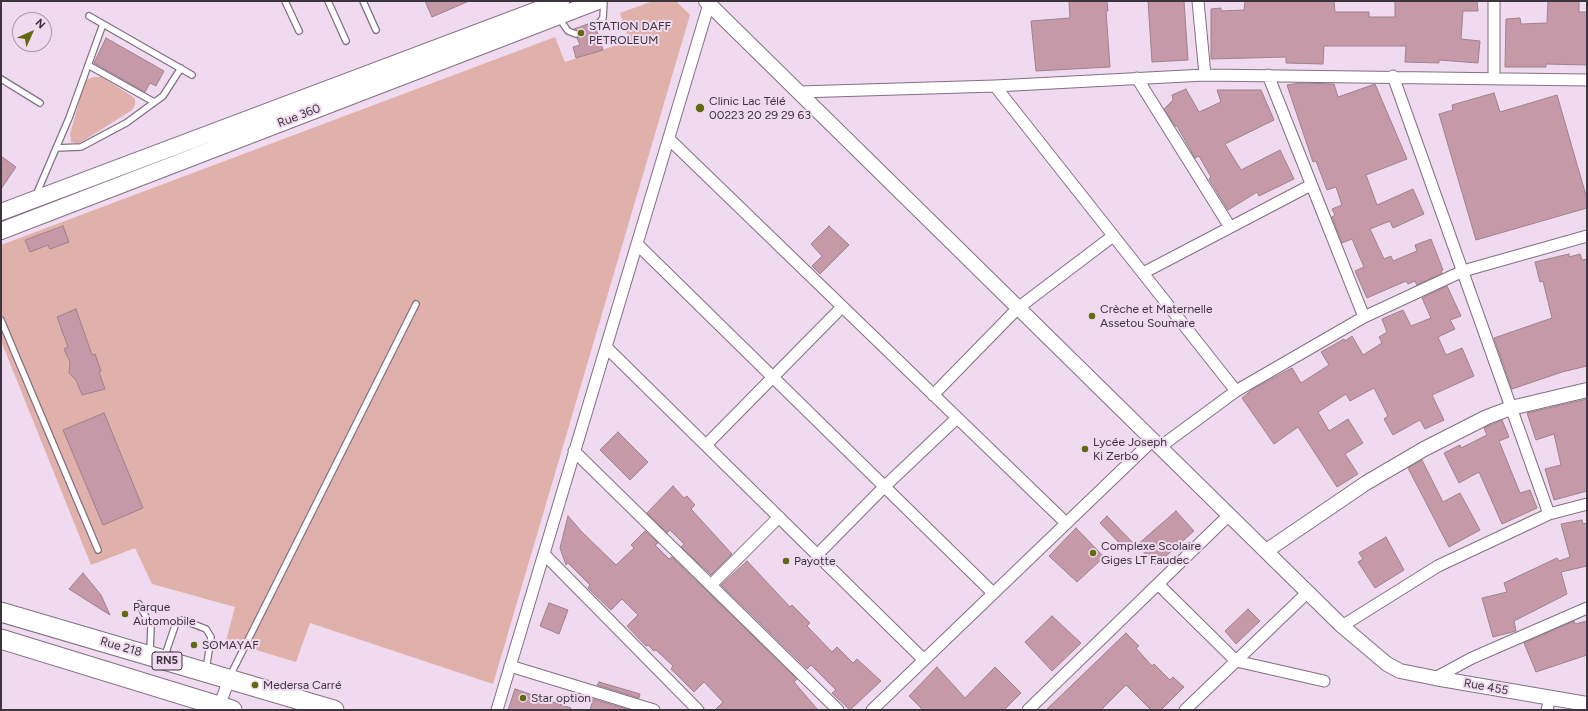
<!DOCTYPE html>
<meta charset="utf-8">
<style>
body{margin:0}
#map{position:relative;width:1588px;height:711px;overflow:hidden;background:#efdaef;font-family:Figtree,sans-serif}
canvas{display:block}
.frame{position:absolute;inset:0;border:2px solid #3d353d;pointer-events:none}
.north{position:absolute;left:12px;top:12px;width:40px;height:40px;box-sizing:border-box;background:#efdaef;border:1px solid #a898a8;border-radius:50%;rotate:45deg;font-size:11px;font-weight:700;line-height:16px;text-align:center;color:#3d353d}
.north::after{content:'';display:block;margin:auto;width:14px;height:18px;background:#616a0f;clip-path:polygon(50% 0,100% 100%,50% 72%,0 100%)}
</style>
<div id="map">
<canvas width="1588" height="711"></canvas>
<div class="frame"></div>
<div class="north">N</div>
</div>
<script>
const ctx = document.querySelector('canvas').getContext('2d');
ctx.lineJoin = 'round';
function paint(path, color) { ctx.fillStyle = color; ctx.fill(path, 'evenodd'); }
const shape = rows => new Path2D(rows.map(r => 'M' + r).join(''));
function stroke(path, color, width, dash) { ctx.strokeStyle = color; ctx.lineWidth = width; ctx.lineCap = dash ? 'butt' : 'round'; ctx.setLineDash(dash || []); ctx.stroke(path); }
function label(font, color, halo, rows, align = 'center') {
  ctx.font = font + ' Figtree,sans-serif'; ctx.lineWidth = 4; ctx.setLineDash([]); ctx.textBaseline = 'middle'; ctx.strokeStyle = halo; ctx.fillStyle = color; for (const [text, x, y, turn = 0] of rows) {
    ctx.save(); ctx.translate(x, y); ctx.rotate((+turn || 0) * Math.PI / 180); ctx.textAlign = isNaN(turn) ? turn : align; if (halo) ctx.strokeText(text, 0, 0); ctx.fillText(text, 0, 0); ctx.restore();
  }
}
const green = shape([
 [653,1,676,1,690,15,493,684,310,623,296,662,226,641,235,607,152,584,135,548,91,565,1,341,1,245,555,37,565,62,629,41,620,13],
 [94,77,101,77,132,96,135,99,135,105,132,110,80,143,76,143,71,142,70,134,84,84,88,79]
]);
const building = shape([
 [425,1,469,1,432,17,425,1],
 [1069,1,1107,1,1108,11,1106,11,1110,67,1036,71,1031,21,1070,18,1069,1],
 [1148,1,1184,1,1188,60,1152,62,1148,1],
 [1245,1,1334,1,1335,12,1369,12,1369,17,1395,17,1395,1,1477,1,1478,11,1463,11,1461,39,1480,41,1478,63,1439,60,1439,63,1405,62,1406,46,1324,46,1323,64,1286,63,1286,57,1211,59,1211,9,1221,8,1221,11,1244,10,1245,1],
 [1548,1,1579,1,1579,12,1587,12,1587,65,1546,64,1546,67,1505,67,1506,19,1520,18,1521,24,1547,23,1548,1],
 [596,21,593,27,595,30,599,30,597,31,603,50,576,58,573,47,580,45,577,38,580,34,574,29,596,21],
 [106,38,164,71,156,86,150,83,145,92,94,63,106,38],
 [1300,83,1334,84,1338,97,1375,84,1407,159,1366,175,1377,205,1413,189,1424,214,1393,228,1390,221,1370,229,1384,259,1391,256,1393,261,1417,251,1415,245,1431,239,1443,270,1441,271,1442,273,1417,285,1415,281,1408,284,1406,281,1367,298,1355,271,1364,267,1352,239,1342,243,1332,217,1335,215,1332,209,1342,205,1336,187,1327,190,1316,161,1313,162,1287,85,1300,83],
 [1186,89,1199,112,1221,102,1217,90,1261,90,1274,120,1225,144,1241,170,1280,150,1294,179,1259,196,1257,192,1228,210,1209,179,1211,177,1199,156,1195,158,1177,126,1175,126,1164,109,1173,100,1172,95,1186,89],
 [1494,93,1500,112,1557,95,1587,199,1587,208,1476,240,1439,114,1453,110,1452,105,1494,93],
 [1,156,16,167,1,189,1,156],
 [63,226,69,242,50,249,48,245,30,252,25,240,63,226],
 [829,226,849,245,820,274,812,266,822,256,811,244,829,226],
 [1569,254,1569,257,1580,254,1582,260,1587,259,1587,366,1562,372,1512,389,1494,338,1552,318,1543,281,1540,282,1535,262,1569,254],
 [1447,286,1461,316,1450,320,1455,329,1438,337,1446,355,1462,348,1474,376,1432,395,1444,420,1425,429,1420,420,1393,435,1384,419,1388,416,1374,388,1350,401,1346,394,1318,412,1329,431,1348,419,1363,443,1345,454,1358,474,1337,487,1298,427,1274,444,1242,398,1253,389,1292,368,1301,383,1329,365,1321,352,1344,339,1345,341,1352,336,1363,355,1382,343,1379,337,1387,332,1382,319,1403,310,1411,326,1431,318,1422,298,1447,286],
 [76,309,92,355,95,354,101,371,99,372,105,389,82,395,76,380,69,373,70,362,64,349,68,347,57,317,76,309],
 [1587,399,1587,491,1554,500,1545,469,1561,465,1554,434,1536,440,1527,413,1587,399],
 [104,413,143,508,103,525,63,430,104,413],
 [1502,420,1509,437,1499,441,1520,493,1530,490,1537,508,1502,524,1479,472,1459,483,1444,453,1460,445,1461,448,1487,435,1484,428,1502,420],
 [618,432,648,462,630,480,600,450,618,432],
 [1422,460,1443,502,1460,493,1480,530,1449,547,1408,468,1422,460],
 [673,486,684,498,687,496,695,505,691,509,732,554,711,575,681,547,684,544,670,530,667,533,647,513,673,486],
 [1176,511,1194,531,1156,565,1137,545,1176,511],
 [568,516,582,532,616,565,634,548,631,545,645,531,658,543,655,545,669,559,672,557,797,679,794,682,818,710,715,710,723,702,704,682,694,692,671,669,673,666,656,650,654,651,648,645,646,646,627,626,638,615,622,599,611,610,588,588,590,585,568,563,566,565,560,548,568,516],
 [1107,516,1136,546,1129,553,1100,523,1107,516],
 [1582,520,1583,524,1587,523,1587,566,1561,572,1567,594,1514,621,1516,631,1493,637,1482,598,1507,592,1504,583,1557,558,1559,561,1570,557,1561,524,1582,520],
 [1076,528,1104,557,1077,582,1049,556,1076,528],
 [1386,537,1404,570,1375,588,1358,562,1363,559,1359,553,1386,537],
 [747,561,790,607,792,605,810,623,807,626,832,652,837,647,853,663,857,659,881,681,850,710,832,693,836,690,811,665,807,669,721,585,747,561],
 [83,573,101,595,110,615,69,589,83,573],
 [549,603,568,610,559,634,540,626,549,603],
 [1248,609,1260,621,1236,644,1225,631,1248,609],
 [1052,616,1081,643,1052,671,1025,642,1052,616],
 [1574,621,1575,624,1587,621,1587,655,1536,672,1524,643,1574,621],
 [1126,633,1139,646,1136,648,1152,666,1154,664,1170,680,1173,677,1184,687,1161,710,1151,710,1126,685,1101,710,1046,710,1126,633],
 [937,667,965,698,995,667,1021,693,1004,710,923,710,909,696,937,667],
 [599,682,640,694,639,698,597,685,599,682],
 [515,689,571,708,571,710,508,710,515,689],
 [593,699,630,710,590,710,593,699]
]);
const service = shape([
 [285,1,299,31],
 [328,1,346,41],
 [363,1,376,30],
 [89,16,192,75],
 [559,18,568,31,576,34],
 [597,26,603,18,604,1],
 [88,65,154,102],
 [1,79,40,103],
 [56,148,81,147,126,123,163,96,181,68],
 [36,195,69,118,103,24],
 [1,320,98,550],
 [139,604,151,626,150,652],
 [164,658,176,623,183,620,206,629,211,637,206,670],
 [230,676,416,304]
]);
const minor = shape([
 [1198,1,1205,75],
 [1494,1,1494,78],
 [1268,75,1364,317],
 [1393,76,1549,514],
 [1137,78,1230,227],
 [995,86,1236,391],
 [799,92,995,86,1205,75,1587,80],
 [669,139,1066,523],
 [637,244,993,593],
 [1143,273,1311,185],
 [607,348,924,660],
 [933,395,1018,308,1113,236],
 [706,445,842,307],
 [1160,447,1236,391,1364,317,1463,271,1587,236],
 [574,451,838,710],
 [544,554,698,710],
 [817,555,884,487,957,418],
 [1158,584,1236,661,1324,681],
 [711,585,779,517],
 [1342,626,1438,566,1549,514,1587,504],
 [510,666,654,710],
 [1435,678,1472,658,1587,608],
 [218,710,229,679],
 [497,710,709,4],
 [872,710,1153,440],
 [1028,710,1229,515],
 [1185,710,1308,592],
 [1547,710,1550,698]
]);
const tertiary = shape([
 [706,1,1342,626,1387,664,1400,671,1435,678,1587,704],
 [1266,551,1366,483,1424,449,1487,417,1511,408,1587,390]
]);
const secondary = shape([
 [1,212,561,1],
 [1,231,598,1]
]);
const trunk = shape([
 [1,612,334,710],
 [1,639,232,710]
]);
const markers = [
 [581,33,4,"#616a0f"],
 [700,108,5,"#616a0f"],
 [1092,316,4,"#616a0f"],
 [1085,449,4,"#616a0f"],
 [1093,553,4,"#616a0f"],
 [786,561,4,"#616a0f"],
 [125,614,4,"#616a0f"],
 [194,645,4,"#616a0f"],
 [255,685,4,"#616a0f"],
 [523,698,4,"#616a0f"]
];
const shields = [
 [167,661,30]
];
const shieldNames = [
 ["RN5",167,661]
];
const poiNames = [
 ["STATION DAFF",589,26],
 ["PETROLEUM",589,40],
 ["Clinic Lac Télé",709,101],
 ["00223 20 29 29 63",709,115],
 ["Crèche et Maternelle",1100,309],
 ["Assetou Soumare",1100,323],
 ["Lycée Joseph",1093,442],
 ["Ki Zerbo",1093,456],
 ["Complexe Scolaire",1101,546],
 ["Giges LT Faudec",1101,560],
 ["Payotte",794,561],
 ["Parque",133,607],
 ["Automobile",133,621],
 ["SOMAYAF",202,645],
 ["Medersa Carré",263,685],
 ["Star option",531,698]
];
const streetNames = [
 ["Rue 360",299,116,-21],
 ["Rue 218",121,647,16],
 ["Rue 455",1486,687,10]
];
paint(green, '#e0b1ab');
paint(building, '#c599a8');
stroke(building, '#9e828b', 1);
stroke(service, '#837083', 8);
stroke(minor, '#837083', 13);
stroke(tertiary, '#837083', 16);
stroke(secondary, '#837083', 18);
stroke(trunk, '#837083', 21);
stroke(service, '#fff', 5.5);
stroke(minor, '#fff', 11);
stroke(tertiary, '#fff', 14);
stroke(secondary, '#fff', 16);
stroke(trunk, '#fff', 19);
for (const [x, y, r, color] of markers) { const dot = new Path2D(); dot.arc(x, y, r, 0, 2 * Math.PI); ctx.fillStyle = color; ctx.fill(dot); stroke(dot, '#efdaef', 1.5); }
for (const [x, y, w] of shields) { const box = new Path2D(); box.roundRect(x - w / 2, y - 9, w, 18, 3); ctx.fillStyle = '#efdaef'; ctx.fill(box); stroke(box, '#3d353d', 1); }
label('bold 11px', '#3d353d', null, shieldNames);
label('12px', '#3d353d', '#efdaef', poiNames, 'left');
label('12px', '#3d353d', '#efdaef', streetNames);
</script>
